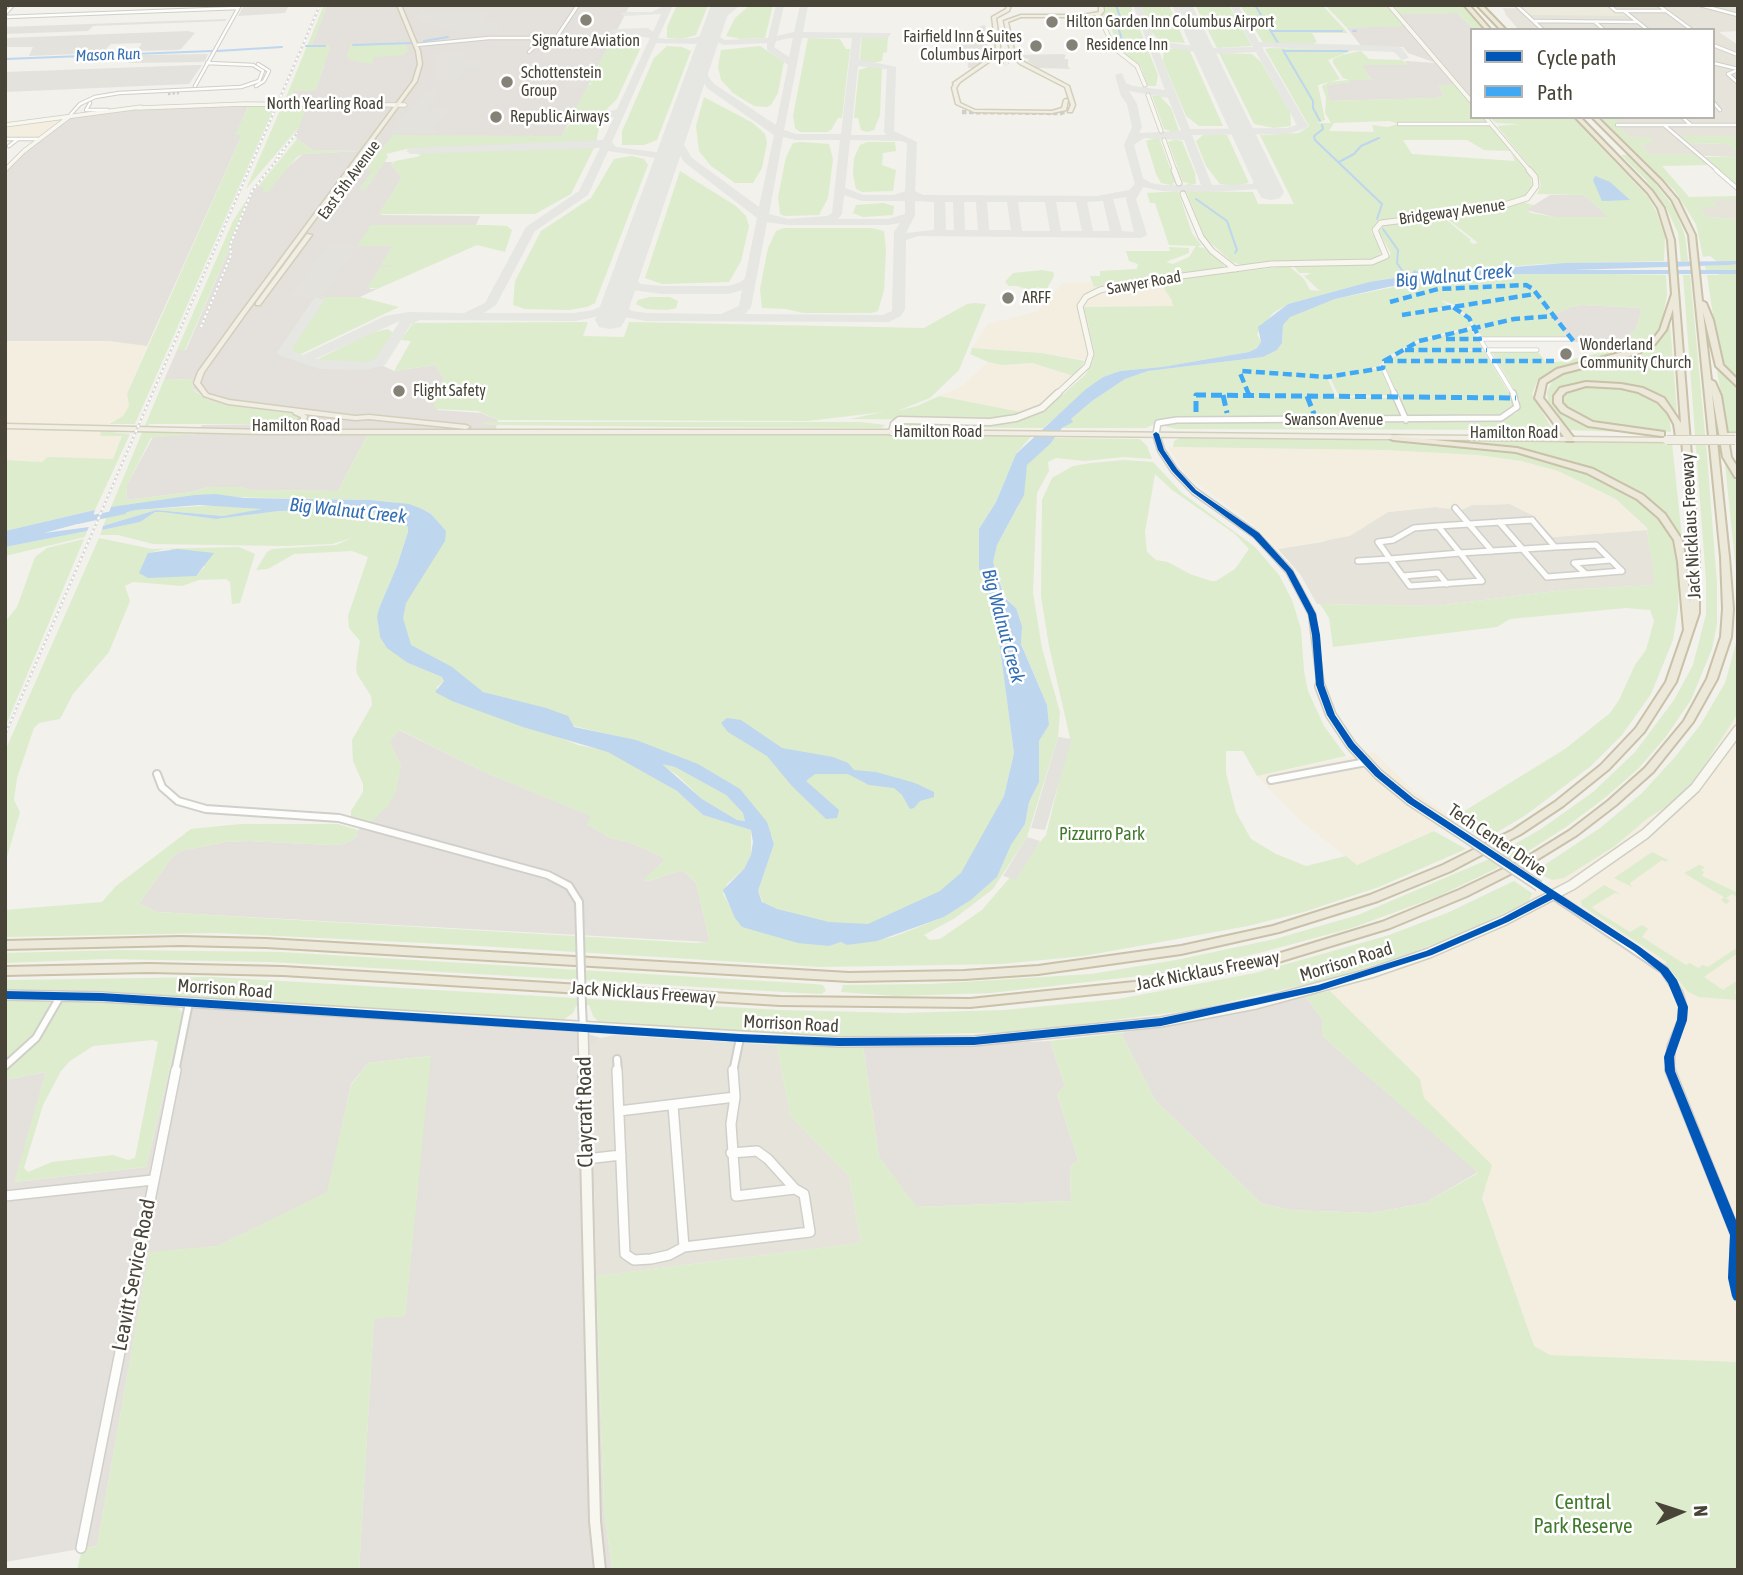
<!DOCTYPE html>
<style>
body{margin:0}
#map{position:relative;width:1743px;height:1575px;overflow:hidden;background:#f2f1ec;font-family:"Asap Condensed",sans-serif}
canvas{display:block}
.frame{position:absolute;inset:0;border:7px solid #484438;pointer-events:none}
.legend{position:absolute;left:1470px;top:28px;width:245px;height:91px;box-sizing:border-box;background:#fff;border:2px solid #b6b4af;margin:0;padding:9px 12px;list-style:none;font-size:21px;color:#484438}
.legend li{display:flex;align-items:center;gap:14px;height:35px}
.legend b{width:35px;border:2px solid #b6b4af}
.north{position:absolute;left:1645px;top:1477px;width:70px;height:70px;-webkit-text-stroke:5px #fff;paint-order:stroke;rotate:87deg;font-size:19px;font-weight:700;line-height:28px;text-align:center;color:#484438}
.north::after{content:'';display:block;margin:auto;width:24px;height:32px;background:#484438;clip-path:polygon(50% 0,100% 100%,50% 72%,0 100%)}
</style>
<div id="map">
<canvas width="1743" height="1575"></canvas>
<div class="frame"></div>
<ul class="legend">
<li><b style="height:9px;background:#0057b8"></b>Cycle path</li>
<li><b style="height:9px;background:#3fa9f5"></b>Path</li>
</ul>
<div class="north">N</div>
</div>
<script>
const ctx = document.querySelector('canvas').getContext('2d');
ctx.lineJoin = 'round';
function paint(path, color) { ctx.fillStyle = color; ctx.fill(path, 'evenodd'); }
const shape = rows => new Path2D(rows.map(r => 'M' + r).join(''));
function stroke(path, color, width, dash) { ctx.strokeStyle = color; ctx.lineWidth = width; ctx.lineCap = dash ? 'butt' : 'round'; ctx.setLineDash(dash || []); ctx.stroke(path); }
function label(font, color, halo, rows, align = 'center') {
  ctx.font = font + ' "Asap Condensed",sans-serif'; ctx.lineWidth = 5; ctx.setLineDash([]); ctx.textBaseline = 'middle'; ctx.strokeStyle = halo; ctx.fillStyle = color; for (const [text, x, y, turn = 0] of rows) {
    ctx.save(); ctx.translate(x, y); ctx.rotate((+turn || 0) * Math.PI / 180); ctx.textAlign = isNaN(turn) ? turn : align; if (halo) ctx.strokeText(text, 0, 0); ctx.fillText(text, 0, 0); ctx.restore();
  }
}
const residential = shape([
 [1613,5,1738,5,1738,31,1719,32,1738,45,1738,136,1679,136,1687,143,1728,144,1738,152,1738,157,1649,154,1642,146,1654,139,1629,137,1615,124,1619,123,1613,117,1713,117,1713,30,1519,30,1506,15,1503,8,1523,9,1530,15,1626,15],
 [1710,199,1738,199,1738,219,1707,217,1699,207,1718,207],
 [1510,504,1534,516,1553,537,1647,530,1656,585,1564,590,1436,606,1317,604,1300,574,1278,549,1322,542,1361,529,1375,518,1388,512,1435,507,1461,510,1472,505],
 [615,1035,777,1045,790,1115,849,1176,861,1243,596,1276,591,1045,600,1038]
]);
const commercial = shape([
 [69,116,40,138,5,138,5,125],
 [1155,278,1167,292,1173,306,1086,307,1093,361,1041,353,972,348,988,324,1038,311,1063,283,1092,282,1094,287,1101,287],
 [7,341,109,341,147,346,127,394,129,406,123,416,108,423,101,432,100,436,122,436,113,459,42,462,5,460],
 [988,362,1002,365,1032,363,1074,376,1040,406,1026,413,939,396,961,387],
 [1168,447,1385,450,1478,455,1521,461,1558,471,1616,499,1647,530,1553,537,1534,516,1510,504,1472,505,1461,510,1435,507,1388,512,1350,536,1278,549,1250,522,1186,475],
 [1738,713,1738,1362,1550,1355,1534,1346,1482,1198,1491,1165,1423,1098,1420,1079,1320,981,1394,959,1461,934,1529,901,1532,893,1552,880,1564,878,1615,846,1648,818,1673,803,1697,777],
 [1374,752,1415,792,1456,820,1357,865,1302,822,1257,776]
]);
const industrial = shape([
 [327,5,630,5,562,136,393,136,367,169,373,169,365,190,384,162,393,162,391,165,402,177,388,200,381,215,480,216,476,225,357,246,393,246,382,265,396,265,369,289,377,289,360,297,324,297,288,350,323,363,375,362,394,371,435,365,444,379,434,404,438,410,481,413,498,420,495,432,369,432,338,491,248,490,240,487,209,487,191,492,126,500,127,485,153,437,196,434,202,425,286,424,301,418,296,414,212,402,193,389,192,379,164,380,177,350,186,350,228,252,247,199,256,186,265,187,303,154,359,151,312,150,297,139,295,133,299,127,287,106,293,91,315,90,324,66,310,65,312,63,321,65,328,45,312,45],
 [1457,13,1475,30,1472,30,1472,102,1439,87,1444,95,1436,98,1329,101,1326,85,1350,82,1349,80,1371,79,1361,65,1408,65,1405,61,1436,63,1408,53,1403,47,1362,47,1347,28,1404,25,1394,14],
 [249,104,236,135,242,135,147,346,109,341,8,341,5,343,5,171,20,155,69,116,176,105],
 [1550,195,1584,195,1609,217,1554,217,1526,210],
 [1582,305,1642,308,1636,330,1599,353,1590,342,1571,342,1548,311,1558,313,1570,307],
 [399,730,489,774,592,816,587,824,610,838,629,842,663,857,663,862,644,880,649,881,682,870,696,883,709,938,707,942,157,912,139,904,171,858,180,851,225,842,249,841,331,845,345,844,356,837,358,830,369,824,401,765,391,745,391,739],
 [1305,996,1322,1019,1322,1036,1478,1172,1425,1203,1371,1213,1290,1210,1262,1204,1155,1100,1121,1033,1239,1013],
 [187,997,554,1022,600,1038,591,1046,596,1276,604,1509,612,1570,359,1570,374,1318,405,1316,430,1056,368,1063,351,1084,328,1192,218,1246,149,1253,97,1546,5,1562,5,1080,46,1072,15,1182,146,1167],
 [1050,1041,1065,1086,1057,1094,1078,1160,1070,1167,1071,1201,916,1207,879,1157,863,1046,921,1047]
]);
const education = shape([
 [1520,5,1613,5,1627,16,1530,15]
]);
const green = shape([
 [324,5,327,5,312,45,329,45,330,48,315,91,293,91,288,102,284,102],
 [677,5,708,5,696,35,681,39,667,38,667,27],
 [750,5,773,5,765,38,741,39,726,36,735,18],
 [1105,5,1131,5,1133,17,1107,19,1138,25,1158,75,1156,86,1148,86,1141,67,1118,49,1112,30,1099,19,1099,16,1106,12],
 [1141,5,1169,5,1185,43,1159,41,1151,31],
 [1195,5,1229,5,1252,46,1217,48],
 [1240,5,1322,5,1348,33,1312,33,1317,42,1310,45,1264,44],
 [1325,5,1387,5,1405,26,1347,28],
 [1392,5,1461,5,1485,30,1475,30,1457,13,1399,14],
 [625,35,640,36,641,47,617,99,603,113,573,114,588,85,592,84,589,83,613,36],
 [888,35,887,52,883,53,882,61,872,63,860,60,862,36],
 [808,38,840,39,846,49,850,49,842,118,838,118,831,130,827,132,800,132,795,128,793,116],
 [405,43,408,50,404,55,374,57,372,64,350,60,347,56,351,44],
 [667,46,682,47,691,51,657,140,644,145,622,145,622,131,654,58],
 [760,46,784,62,778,93,771,105,767,107,754,106,733,93,721,80,718,67,721,50],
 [1175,48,1189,49,1223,126,1199,126,1186,116,1163,61,1164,50],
 [1270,48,1353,50,1328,60,1340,79,1318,85,1325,120,1317,123,1331,123,1325,113,1326,98,1322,86,1329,82,1349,80,1343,78,1333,63,1333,59,1342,55,1361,51,1369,59,1402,60,1409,65,1362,65,1371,80,1350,80,1351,82,1326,85,1330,101,1436,98,1444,95,1438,86,1454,84,1472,104,1472,117,1483,117,1511,151,1484,150,1467,140,1403,140,1412,154,1515,161,1511,153,1530,173,1532,187,1524,196,1492,207,1441,213,1432,211,1432,214,1393,218,1376,223,1371,231,1382,252,1373,260,1245,266,1232,262,1205,238,1186,191,1253,192,1258,204,1294,204,1260,135,1299,133,1309,126,1265,49],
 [1390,121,1398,124,1388,127,1372,125,1374,132,1329,131,1334,123],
 [1219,53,1252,54,1261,62,1290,112,1291,126,1274,128,1254,124],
 [871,66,882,67,880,115,874,130,867,132,861,130,858,118,854,118,859,70],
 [1159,95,1171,108,1179,131,1165,133,1171,131,1164,129,1152,96],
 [704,97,753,123,765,134,767,143,762,168,753,183,735,183,711,166,699,151,696,126],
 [249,105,275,105,135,424,109,424,123,416,129,406,127,394,242,135,235,135],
 [287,106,306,108,299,127,246,189,281,108],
 [1489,117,1572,117,1648,197,1656,211,1665,237,1664,261,1541,264,1424,274,1414,271,1411,275,1369,282,1288,304,1273,313,1257,334,1261,342,1257,348,1249,352,1162,367,1120,371,1103,377,1043,428,904,427,909,424,975,424,1019,420,1044,411,1086,374,1093,361,1094,350,1084,307,1173,306,1171,299,1159,281,1289,266,1304,279,1310,290,1320,291,1304,276,1312,273,1299,273,1293,265,1361,265,1385,260,1391,254,1379,232,1383,225,1443,217,1471,240,1469,241,1473,244,1478,243,1445,217,1493,211,1522,202,1534,205,1527,210,1531,213,1554,217,1608,217,1584,195,1537,194,1541,185,1539,178,1497,126,1521,124,1496,123],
 [1600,117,1613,117,1620,123,1616,124,1629,137,1652,138,1654,139,1642,146,1649,154,1696,154,1709,165,1662,166,1689,197,1738,196,1738,199,1711,200,1719,207,1700,207,1707,217,1738,219,1738,382,1723,365,1718,348,1707,275,1719,275,1718,270,1706,270,1705,266,1717,265,1716,261,1710,256,1703,257,1696,224,1675,191],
 [572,121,600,123,596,143,407,149,386,154,388,157,365,190,359,190,373,169,366,169,393,135,561,136],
 [1216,134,1227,135,1249,183,1233,186,1220,184,1206,166,1196,141,1203,135],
 [1678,136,1738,136,1738,152,1728,144,1687,143],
 [1159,137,1175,182,1172,184,1176,186,1161,183,1156,174,1146,141],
 [1167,138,1182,141,1195,173,1196,184,1184,186,1189,183,1183,182,1168,142,1174,140],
 [297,139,312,150,360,151,303,154,297,157,268,192,262,192,265,187,258,187],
 [801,142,829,144,833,159,828,198,819,215,784,216,780,214,778,197,786,157,793,143],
 [867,142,895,142,896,151,883,153,882,165,896,170,893,191,862,192,856,189,853,174,854,158,860,145],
 [595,146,571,194,535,214,378,214,402,177,391,165,395,161,421,156,416,153,418,151],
 [1621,155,1627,155,1651,178,1675,209,1685,236,1688,261,1681,262,1678,233,1665,205,1646,180],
 [632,156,644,159,648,165,595,303,587,307,569,310,525,309,513,305,515,281,541,231,591,198,614,159],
 [1705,157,1738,157,1738,187,1730,180],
 [680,171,736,206,746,216,749,226,741,261,729,282,662,284,645,278],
 [1178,191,1192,233,1201,245,1198,247,1204,248,1224,265,1223,268,1094,287,1090,276,1100,276,1100,271,1137,269,1138,264,1129,261,1126,251,1170,251,1169,247,1189,248,1189,253,1166,262,1173,264,1189,257,1196,246,1169,245,1155,203,1150,203,1147,193],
 [247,199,228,252,185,350,177,350,233,221],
 [883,203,894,206,893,215,863,217,853,213,856,205],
 [371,225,487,225,507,226,512,230,505,252,477,245,377,289,368,287,380,267,396,266,381,265,392,246,357,246],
 [784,228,872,228,884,231,886,251,884,290,878,311,871,313,803,313,786,309,762,308,760,289,768,248,776,231],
 [1042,270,1053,272,1054,276,1041,299,1032,297,1039,287,1027,290,1018,286,1009,286,1005,282,1013,273],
 [1553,273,1666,275,1667,295,1661,328,1645,345,1622,354,1552,370,1538,379,1532,394,1551,427,1549,430,1177,429,1163,426,1169,422,1502,419,1517,413,1520,400,1492,352,1533,351,1539,353,1546,362,1559,362,1599,353,1636,330,1642,308,1582,305,1570,307,1558,313,1549,312,1568,338,1483,338,1469,318,1455,305,1441,300,1449,306,1427,311,1454,308,1466,317,1472,326,1418,340,1390,355,1379,366,1371,368,1383,372,1394,395,1339,396,1330,378,1333,375,1323,376,1328,380,1335,395,1325,397,1392,398,1402,417,1163,420,1146,428,1062,428,1072,422,1070,420,1092,401,1125,379,1148,371,1263,357,1277,350,1282,343,1283,325,1289,317,1335,299,1449,276],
 [1683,275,1690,275,1707,455,1717,583,1717,624,1712,649,1691,700,1665,738,1638,769,1606,797,1566,827,1516,859,1439,896,1352,928,1259,953,1175,972,991,993,896,996,841,992,843,985,930,984,1091,974,1176,960,1275,939,1358,915,1487,860,1541,829,1593,792,1635,752,1674,700,1693,665,1706,614,1706,581],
 [324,297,360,297,399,307,301,354,289,353,288,349],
 [650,297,670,297,678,301,676,308,667,310,646,309,636,304,638,300],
 [975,303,986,304,959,370,930,398,897,411,917,406,939,396,1026,413,990,420,850,419,883,412,808,421,498,420,478,411,435,409,434,404,444,379,435,365,394,371,411,341,401,340,413,323,588,322,583,336,624,337,629,322,924,328,967,304],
 [1670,323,1677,413,1664,400,1624,385,1582,383,1564,388,1555,402,1591,425,1621,432,1568,430,1548,401,1547,392,1552,382,1569,371,1651,346,1661,338],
 [388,329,393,333,375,362,323,363,316,360,371,333],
 [1471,329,1483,349,1447,350,1484,351,1512,398,1513,405,1509,411,1499,416,1407,416,1384,367,1385,362,1423,340],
 [972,348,1041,353,1085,361,1074,376,1032,363,1002,365,988,362,970,354],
 [1716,366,1738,387,1738,433,1728,433],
 [192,379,193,390,212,402,296,414,301,418,286,424,149,424,146,432,197,434,151,438,127,485,126,500,191,492,209,487,240,487,248,490,338,491,369,432,1034,433,1016,454,996,502,979,529,979,569,994,604,1014,753,1004,796,972,857,959,890,937,908,862,926,770,917,758,891,774,844,772,836,734,786,628,739,574,726,460,683,409,646,399,618,405,590,445,531,431,514,422,509,393,502,371,500,230,497,111,507,164,380],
 [1582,385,1607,385,1637,390,1660,402,1669,413,1671,432,1611,427,1585,420,1565,408,1562,403,1562,396,1567,391],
 [481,422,860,422,886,425,881,428,684,427,487,425],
 [101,431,130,434,95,510,5,531,5,460,42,462,48,457,113,459,122,436,100,436],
 [1055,438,1140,439,1147,446,1152,459,1124,457,1084,461,1056,458,1048,462,1049,471,1037,493,1033,593,1042,648,1060,712,1058,737,1027,837,993,889,955,918,924,935,930,940,940,939,982,910,1046,835,1070,738,1049,646,1041,596,1042,500,1052,478,1073,466,1091,463,1124,460,1153,462,1182,493,1255,547,1279,575,1292,600,1301,629,1304,671,1308,691,1324,726,1346,756,1257,776,1243,751,1226,751,1226,773,1236,812,1251,839,1276,854,1306,866,1346,856,1357,865,1434,831,1466,849,1379,887,1304,912,1248,926,1084,956,1002,964,820,967,463,945,217,933,5,937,5,910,102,902,116,886,191,829,240,824,338,824,358,830,356,837,345,844,331,845,249,841,225,842,180,851,171,858,139,904,157,912,696,943,707,942,709,938,696,883,682,870,649,881,643,880,663,862,663,857,629,842,610,838,587,824,591,816,489,774,400,730,391,739,391,745,401,765,396,792,388,806,369,824,351,818,351,811,363,792,363,784,353,761,352,740,372,705,371,696,357,674,356,667,360,641,349,628,348,616,368,557,352,551,294,554,268,569,256,570,267,552,272,549,336,545,352,538,332,544,285,546,153,544,118,535,100,535,102,530,140,522,155,512,162,512,216,519,279,511,328,510,368,511,396,518,408,527,408,532,397,566,380,606,377,616,380,637,408,663,442,677,444,681,436,688,578,745,608,751,677,791,703,815,751,830,751,855,744,869,727,884,723,894,742,927,829,946,841,942,847,945,893,937,944,917,971,900,997,877,1011,845,1025,824,1029,802,1039,782,1039,741,1049,725,1047,705,1021,643,1022,626,1016,608,1006,598,993,562,997,545,1019,505,1027,465],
 [1155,474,1172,490,1235,534,1249,549,1235,569,1216,581,1211,581,1190,574,1168,562,1156,560,1147,552,1145,532],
 [1180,438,1363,440,1452,443,1503,449,1578,468,1629,493,1652,510,1668,529,1676,548,1679,572,1678,609,1673,640,1651,694,1622,735,1591,766,1526,815,1484,840,1456,820,1466,810,1565,749,1610,713,1619,700,1635,665,1646,650,1654,621,1650,610,1626,608,1531,617,1510,619,1497,627,1333,647,1329,618,1320,604,1436,606,1564,590,1655,585,1647,528,1616,499,1558,471,1521,461,1478,455,1385,450,1173,447,1174,441],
 [1467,441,1672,442,1682,538,1663,514,1634,491,1606,476,1541,453],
 [1725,464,1738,477,1738,591],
 [219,505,266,509,223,516,156,510,103,526,107,517,136,510],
 [87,531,85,537,5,556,5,547],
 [99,538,152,549,239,547,255,554,240,603,232,604,230,582,226,579,199,580,182,586,133,582,125,586,130,601,109,652,73,694,60,719,39,723,34,728,17,778,14,800,20,812,5,864,5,751],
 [168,548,205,567,197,574,149,553],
 [84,539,14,706,5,727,5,622,17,607,35,557,47,548],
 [1738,636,1738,713,1697,777,1673,803,1648,818,1615,846,1564,878,1552,880,1534,872,1600,828,1642,793,1675,757,1701,724,1725,683],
 [659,763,675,767,726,795,743,813,745,821,737,820,702,799,677,775],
 [1652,852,1668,860,1666,862,1662,860,1630,883,1632,887,1614,878],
 [1699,865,1705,867,1701,870,1704,872,1702,876,1738,893,1738,897,1732,894,1726,898,1730,901,1726,904,1721,900,1724,897,1684,873],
 [1514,881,1532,893,1529,901,1461,934,1394,959,1320,981,1194,1010,1016,1032,820,1037,600,1024,593,1016,589,1005,576,1006,573,1013,563,1020,554,1022,104,991,5,991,5,980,213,977,780,1010,904,1013,1004,1010,1118,999,1255,973,1389,935,1447,913],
 [1604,885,1622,895,1615,893,1592,907,1596,911,1630,932,1642,925,1648,929,1642,937,1686,965,1690,963,1698,968,1703,965,1708,967,1738,947,1738,953,1704,977,1723,990,1738,980,1735,993,1738,1000,1699,997,1688,992,1665,964,1667,962,1582,906,1581,901],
 [119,950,281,952,814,984,823,985,826,991,821,994,801,993,271,962,106,959,5,963,5,953],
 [1330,991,1420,1079,1424,1098,1492,1165,1482,1198,1534,1346,1550,1355,1738,1362,1738,1570,612,1570,604,1509,596,1276,861,1243,849,1176,790,1115,777,1045,863,1046,879,1157,917,1207,1071,1201,1070,1167,1078,1160,1057,1094,1065,1086,1050,1041,1121,1033,1155,1100,1262,1204,1290,1210,1371,1213,1425,1203,1478,1173,1322,1036,1322,1019,1305,996],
 [33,998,176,1006,183,1013,146,1167,14,1182,46,1072,5,1080,5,999],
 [153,1040,158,1042,135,1158,128,1160,113,1155,52,1162,28,1172,24,1168,43,1105,61,1071,70,1061,93,1046],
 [431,1056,405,1316,374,1319,359,1570,77,1570,82,1549,97,1546,149,1252,218,1246,327,1192,351,1085,368,1063]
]);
const parking = shape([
 [244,5,288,5,288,7,285,13,238,16],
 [419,11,488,11,482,22,502,23,494,33,457,33,421,21,417,13],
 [227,19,225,21,93,26,88,31,5,34,5,27],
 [985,25,988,50,982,51,982,55,985,61,974,68,968,68,967,53,963,53,966,50,958,50,957,36,970,36,970,32,981,31,978,27],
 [188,31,195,33,181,49,176,50,137,51,142,43,111,44,102,53,29,56,33,47,5,47,5,38],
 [435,53,463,53,465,61,483,61,477,69,464,69,457,79,435,79,437,70],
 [208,54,205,61,200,62,128,63,133,57,139,55],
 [1062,54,1066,55,1064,59,1068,59,1068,67,1071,69,1038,68,1027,61,1030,60,1018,55],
 [584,60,598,60,584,86,564,88,569,80,573,79,570,76,574,69,579,69],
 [198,65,202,65,189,84,5,92,5,72],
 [425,90,440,90,428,110,453,110,446,113,434,130,438,131,436,133,390,134],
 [326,246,357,246,323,297,290,297],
 [1058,737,1072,739,1045,830,1031,828],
 [1027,837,1040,841,1016,880,1003,876]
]);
const water = shape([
 [1595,176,1610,182,1630,200,1602,201,1593,180],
 [1738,261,1738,264,1728,265,1571,270,1738,270,1738,274,1508,274,1449,276,1388,287,1335,299,1290,317,1283,325,1282,343,1277,350,1263,357,1148,371,1125,379,1092,401,1071,419,1073,422,1062,428,1050,444,1027,465,1024,495,997,545,993,562,1005,598,1016,608,1022,626,1021,644,1047,705,1049,725,1039,741,1039,782,1029,802,1025,824,1011,845,997,877,971,900,944,917,877,941,847,945,841,942,829,946,798,943,742,927,735,918,723,890,744,869,751,855,753,842,751,830,703,815,677,791,608,752,523,727,452,701,435,692,444,681,442,677,408,663,387,648,380,637,377,616,380,606,397,566,408,532,408,527,396,518,368,511,328,510,279,511,216,519,162,512,155,512,140,522,102,530,103,526,156,510,223,516,262,509,199,505,136,510,107,517,111,507,195,495,215,494,244,498,371,500,409,504,422,509,431,514,446,531,445,541,406,603,403,618,411,645,452,667,483,692,546,708,568,716,574,727,636,740,698,764,740,789,767,822,774,844,758,891,762,902,777,909,829,922,868,924,940,891,961,873,1004,796,1014,753,994,604,979,569,979,529,996,502,1016,454,1085,390,1103,377,1120,371,1162,367,1249,352,1257,348,1261,342,1258,327,1288,304,1369,282,1400,277,1402,274,1411,275,1414,270,1424,274,1565,263],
 [662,764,675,767,726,795,743,813,745,821,737,820,702,799],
 [95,510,92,520,44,533,89,527,87,531,5,547,5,531],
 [178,549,214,553,196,576,148,578,139,573,148,553],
 [727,718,741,720,782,748,833,757,848,763,854,770,876,772,915,783,934,792,934,797,920,801,914,808,910,809,902,795,894,788,869,785,848,774,815,774,806,781,839,810,837,818,826,819,792,786,767,756,728,732,721,723]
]);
const stream = shape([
 [1116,5,1120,17],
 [1255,5,1278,43],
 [1122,22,1118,27,1125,49],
 [1271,31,1342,31],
 [1353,31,1356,31],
 [424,41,448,37],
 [353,45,412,43],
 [306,46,325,46],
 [1283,50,1313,101,1313,108,1320,121],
 [217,51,282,47],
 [1285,51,1347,51],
 [5,59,212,51],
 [1322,125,1323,129,1314,136,1315,140,1382,204,1377,219],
 [1339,162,1354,154,1361,146,1379,138],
 [1196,199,1227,221,1237,250,1235,253],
 [1383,229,1398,250,1397,263,1405,275]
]);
const river = shape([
 [122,509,127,512,125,514,78,524,73,521,78,518,122,509]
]);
const taxiway = shape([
 [665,5,673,5,658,38,668,39,694,38,711,32,725,40,768,38,776,5,784,5,777,36,794,32,800,5,808,5,803,32,891,33,888,38,861,38,859,59,896,67,894,131,917,142,915,191,923,195,1097,196,1129,190,1135,184,1124,145,1132,127,1127,104,1121,96,1115,75,1122,73,1126,83,1133,86,1165,90,1133,5,1141,5,1155,41,1210,48,1253,47,1230,5,1238,5,1259,42,1394,46,1402,48,1409,58,1402,60,1394,52,1262,47,1308,126,1306,128,1288,134,1192,135,1212,185,1252,184,1260,176,1268,176,1269,178,1259,189,1208,192,1162,191,1143,187,1136,199,1147,235,1141,238,918,236,906,240,905,309,901,316,889,322,646,321,624,317,614,309,600,316,575,321,420,320,411,324,385,365,365,370,320,369,278,355,277,352,315,297,325,300,291,350,303,355,385,316,409,312,464,313,485,303,526,227,579,191,600,148,411,154,406,151,411,148,603,140,614,117,604,120,570,120,565,117,570,114,603,114,617,109,650,38,610,32,614,29,648,28,653,32,661,14,624,16,620,14,624,12,652,12,665,5],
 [710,38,723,45,767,43,767,50,788,65,776,125,714,84,708,76,706,59,702,56,698,59,700,76,707,88,774,135,759,207,692,158,684,145,683,126,678,123,673,126,674,145,684,162,757,218,745,278,741,282,728,286,662,286,641,284,625,272,619,276,633,290,662,294,729,294,742,290,739,306,721,314,646,313,632,311,615,300,593,310,575,313,484,313,496,305,535,231,588,195,608,151,656,158,661,167,669,167,669,159,663,153,616,147,612,142,656,43,695,44,710,38],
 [789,38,793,38,789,57,774,47,776,41,789,38],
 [802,38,852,38,841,134,796,134,784,130,802,38],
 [1157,46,1210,54,1256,52,1297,125,1287,128,1190,129,1157,46],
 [858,66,887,69,884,132,887,135,851,135,858,66],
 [1129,91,1168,98,1181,131,1139,133,1142,127,1137,104,1129,91],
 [783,137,796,140,840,140,832,213,827,216,788,219,769,214,783,137],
 [1144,138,1184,140,1201,185,1162,185,1151,183,1143,178,1134,145,1144,138],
 [850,140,901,141,907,143,905,191,894,195,863,195,845,188,850,140],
 [844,195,862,201,905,201,905,214,888,219,838,219,842,214,844,195],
 [1127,197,1126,199,1134,232,1122,231,1113,199,1127,197],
 [915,201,934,202,934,230,906,233,915,215,915,201],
 [1103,201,1110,231,1093,231,1087,202,1103,201],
 [945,202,953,202,954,230,946,230,945,202],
 [964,202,976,202,978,230,965,230,964,202],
 [987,202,1007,202,1011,230,989,230,987,202],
 [1018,202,1045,202,1050,231,1022,231,1018,202],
 [1056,202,1076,202,1082,231,1061,231,1056,202],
 [767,222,788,225,888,225,900,223,894,232,892,311,883,315,745,314,751,307,767,222],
 [400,321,375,359,365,362,315,359,400,321],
 [731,5,740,5,725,18,716,32,710,32,719,14,731,5]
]);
const runway = shape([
 [711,5,731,5,625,320,621,327,610,329,599,327,595,320,711,5],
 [1172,5,1192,5,1284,192,1280,198,1271,200,1262,198,1258,192,1172,5]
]);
const streetTunnel = shape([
 [168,94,179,93]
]);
const primaryTunnel = shape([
 [962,112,1061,113,1071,108,1071,101]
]);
const streetFar4 = shape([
 [1516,5,1543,30],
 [1609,5,1616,11,1624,11,1648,30],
 [1658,5,1692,30],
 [1700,5,1738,15],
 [1624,11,1666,11],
 [5,14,13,5],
 [5,17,238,8],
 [1535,21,1638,22],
 [1595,22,1604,30],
 [416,45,489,38,555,38,610,42],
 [1713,45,1738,55],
 [529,52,534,47,556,38,578,5],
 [1713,63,1738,69],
 [1738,70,1728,74,1738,83],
 [195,86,239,7],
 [256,86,264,81,269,71,258,64],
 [1713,102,1720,110],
 [90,103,86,110,108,110],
 [71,114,80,104,95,97,119,93,241,87,259,81,263,71,253,65,207,63],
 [1682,117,1691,125],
 [1399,124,1491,124],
 [1617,125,1738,125],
 [1664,125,1718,171],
 [5,139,39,139],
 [9,146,18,139]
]);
const streetFar3 = shape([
 [1716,170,1738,189],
 [1480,339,1572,339],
 [1480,339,1514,395],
 [1487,350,1537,350],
 [1383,368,1395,395]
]);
const streetFar2 = shape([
 [1394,393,1406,420],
 [1156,434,1158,423,1177,420,1501,418,1517,407,1513,393],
 [1455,508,1492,551],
 [1532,520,1555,547,1460,553,1438,526,1532,520],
 [1499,522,1547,577,1586,574,1574,563,1611,560,1622,571],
 [1555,547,1596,545,1611,560],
 [1390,559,1410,586,1482,581],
 [1390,559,1460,553,1482,581],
 [1358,561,1390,559,1378,542,1393,540,1414,528,1438,526],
 [1586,574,1622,571],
 [1403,576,1438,573,1447,584]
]);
const streetFar1 = shape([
 [157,774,162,787,178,801,206,809,339,818,548,875,569,886,579,902,580,936],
 [1271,780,1366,762],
 [1553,895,1664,970,1679,993,1683,1007,1682,1020,1671,1047,1670,1072],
 [582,1006,583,1028],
 [617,1059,618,1072],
 [5,1066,36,1038,61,995],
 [175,1072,189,1003],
 [733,1072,740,1038]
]);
const street = shape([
 [617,1070,625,1254,634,1260,651,1259,669,1255,684,1247,810,1232,804,1194,795,1189,768,1159,757,1151,731,1153],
 [733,1070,735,1097,731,1124,736,1196,795,1189],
 [1670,1070,1736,1235,1734,1278,1738,1296],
 [673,1105,684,1247],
 [619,1111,735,1097],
 [586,1159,621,1155],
 [5,1196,153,1180],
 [81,1548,176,1070]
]);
const secondaryFar4 = shape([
 [1389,5,1472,102],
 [1103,24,1114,48,1137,66,1145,85],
 [1148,95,1161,131],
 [138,108,245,104,405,105],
 [1485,117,1530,171],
 [5,125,141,107],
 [1164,140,1175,171],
 [5,170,24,151,70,116]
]);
const secondaryFar3 = shape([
 [1174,170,1179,183],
 [1183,194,1201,237,1212,251,1235,269],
 [1056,395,1087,366,1091,354,1080,306,1086,297,1100,290,1137,282,1271,264,1372,262,1386,256,1375,230,1381,223,1492,209,1527,198,1536,186,1535,177,1529,170]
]);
const secondaryFar2 = shape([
 [892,432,894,424,899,420,990,422,1016,418,1042,408,1058,393],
 [1156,434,1161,450,1174,470,1194,491,1256,535,1289,571,1312,614,1321,688]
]);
const secondaryFar1 = shape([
 [1320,686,1331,715,1351,745,1378,774,1411,801,1463,835],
 [5,995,102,997,839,1042,974,1041,1161,1022,1256,1004,1371,973,1429,953,1505,920,1572,885,1645,834,1695,788,1738,730],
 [583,1028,584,1072]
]);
const secondary = shape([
 [584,1070,595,1521,600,1570]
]);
const primary = shape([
 [397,5,401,5,420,51,422,64,417,81,244,316,204,372,200,383,208,394,229,400,355,416,369,415,466,425,470,427,466,429,369,419,355,420,304,414,307,416,306,421,294,426,275,427,275,425,293,422,301,419,301,417,294,414,293,412,228,404,204,396,194,383,198,372,240,314,413,81,418,64,416,51,397,5],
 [1007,5,1011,5,1009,11,996,18,1000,47,996,57,960,82,956,88,960,103,975,110,1052,111,1062,108,1064,100,1066,99,1068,100,1066,110,1052,113,974,112,956,104,952,88,954,84,953,83,992,56,996,47,992,17,1006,9,1007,5],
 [1099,5,1103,5,1104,11,1098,18,1105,24,1103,25,1094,18,1096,15,1082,17,1021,17,1008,22,1015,55,1024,62,1069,86,1075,105,1072,112,1068,112,1071,105,1065,87,1020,64,1011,56,1004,21,1021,15,1082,15,1099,12,1099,5],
 [307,234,312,235,260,305,256,305,256,303,307,234],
 [5,424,266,430,892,430,1667,438,1671,440,1667,442,892,434,266,434,5,428,5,424],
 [1725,433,1738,433,1738,437,1725,437,1725,433]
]);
const highway = shape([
 [1464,5,1469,5,1491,30,1486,30,1464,5],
 [1477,5,1482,5,1506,30,1501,30,1477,5],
 [1575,117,1580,117,1652,191,1664,208,1674,240,1699,557,1699,613,1676,682,1644,732,1609,769,1563,806,1521,834,1451,871,1378,901,1279,932,1181,954,1038,974,964,979,849,981,266,947,180,945,5,949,5,941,180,937,266,939,849,973,964,971,1038,966,1181,946,1273,926,1370,895,1443,865,1513,830,1555,802,1601,765,1636,728,1666,682,1684,630,1678,562,1674,540,1659,518,1637,499,1587,473,1516,452,1393,440,1389,438,1393,436,1517,448,1593,469,1643,495,1665,514,1682,540,1686,562,1690,603,1691,557,1682,439,1676,437,1674,424,1668,413,1658,402,1638,392,1621,388,1586,386,1566,392,1562,396,1562,403,1567,408,1593,422,1664,432,1664,436,1661,436,1588,426,1561,412,1554,403,1554,396,1560,388,1586,382,1621,384,1643,388,1664,398,1681,423,1673,309,1666,330,1655,344,1637,354,1563,373,1546,383,1543,398,1573,437,1573,441,1567,441,1535,398,1540,380,1557,369,1631,350,1651,342,1660,330,1672,294,1668,240,1658,208,1648,193,1575,117],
 [1592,117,1597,117,1662,181,1678,200,1695,235,1702,301,1706,303,1713,320,1723,365,1738,380,1738,387,1716,366,1703,312,1711,380,1715,382,1721,396,1731,457,1738,468,1738,477,1735,477,1723,457,1712,393,1729,557,1733,609,1731,637,1717,679,1693,722,1653,772,1616,805,1577,835,1530,864,1467,896,1390,928,1275,963,1134,990,970,1007,780,1005,283,975,149,972,5,975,5,967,149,964,283,967,780,997,970,999,1134,982,1274,955,1382,922,1459,890,1522,860,1569,831,1608,801,1645,768,1684,721,1707,679,1721,637,1723,609,1721,557,1689,235,1672,200,1658,183,1592,117]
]);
const rail = shape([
 [277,157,297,133],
 [201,327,231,255,230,245,252,191,284,151],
 [5,735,320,5]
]);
const streetBridge = shape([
 [580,936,582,1006]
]);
const secondaryBridge = shape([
 [1463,835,1539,886]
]);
const primaryBridgeFar1 = shape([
 [1005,56,1006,64]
]);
const primaryBridge = shape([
 [1667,440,1735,440]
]);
const quietFar1 = shape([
 [1390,302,1438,289,1526,285,1533,289,1574,342],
 [1402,315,1535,294],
 [1446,339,1480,339,1469,318,1450,305],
 [1405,350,1487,350],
 [1384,361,1554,361],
 [1249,395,1240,373,1242,371,1327,377,1383,368,1384,361,1419,341,1514,319,1554,316]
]);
const quiet = shape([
 [1248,393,1249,396],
 [1223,395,1227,413],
 [1307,396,1314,414],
 [1196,412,1196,395,1516,398]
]);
const cycleway = shape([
 [1156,432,1159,434,1164,450,1177,469,1196,490,1259,533,1293,571,1316,614,1320,635,1324,685,1335,715,1354,743,1381,772,1414,799,1640,947,1668,968,1677,980,1688,1007,1687,1020,1674,1057,1675,1071,1738,1225,1738,1301,1734,1300,1732,1296,1728,1278,1730,1235,1665,1071,1664,1057,1677,1020,1678,1007,1668,983,1660,972,1634,951,1553,899,1508,922,1432,955,1319,991,1161,1026,974,1045,839,1046,740,1042,102,1001,5,999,5,991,102,993,740,1034,839,1038,974,1037,1161,1018,1318,985,1426,951,1502,918,1547,894,1408,803,1375,776,1348,747,1327,715,1316,685,1312,635,1308,614,1286,572,1253,537,1192,492,1172,471,1158,450,1153,434,1156,432]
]);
const markers = [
 [586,20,7,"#848177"],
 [1052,22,7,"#848177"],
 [1072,45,7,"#848177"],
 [1036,46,7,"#848177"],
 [507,82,7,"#848177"],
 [496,117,7,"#848177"],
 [1008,298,7,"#848177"],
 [1566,354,7,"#848177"],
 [399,391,7,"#848177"]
];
const farPoinames = [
 ["Hilton Garden Inn Columbus Airport",1066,22],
 ["Fairfield Inn & Suites",1022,37,"right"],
 ["Columbus Airport",1022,55,"right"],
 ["Signature Aviation",586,41,"center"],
 ["Residence Inn",1086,45],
 ["Schottenstein",521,73],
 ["Group",521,91],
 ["Republic Airways",510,117],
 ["ARFF",1022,298],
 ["Wonderland",1580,345],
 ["Community Church",1580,363],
 ["Flight Safety",413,391]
];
const farWaternames = [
 ["Mason Run",108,55,-2]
];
const farStreetnames = [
 ["North Yearling Road",325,104],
 ["East 5th Avenue",349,180,-54],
 ["Bridgeway Avenue",1452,212,-8],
 ["Sawyer Road",1144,283,-10],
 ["Swanson Avenue",1334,420],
 ["Hamilton Road",296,426],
 ["Hamilton Road",938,432],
 ["Hamilton Road",1514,433]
];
const streetNames = [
 ["Jack Nicklaus Freeway",1691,526,-93],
 ["Tech Center Drive",1497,840,34],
 ["Morrison Road",1346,962,-17],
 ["Jack Nicklaus Freeway",1208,971,-11],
 ["Morrison Road",225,989,4],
 ["Jack Nicklaus Freeway",643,993,4],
 ["Morrison Road",791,1024,3]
];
const parkNames = [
 ["Pizzurro Park",1102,834]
];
const waterNames = [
 ["Big Walnut Creek",1454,276,-5],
 ["Big Walnut Creek",348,511,6],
 ["Big Walnut Creek",1003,626,75]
];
const nearStreetnames = [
 ["Claycraft Road",585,1112,-91],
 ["Leavitt Service Road",134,1275,-79]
];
const nearParknames = [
 ["Central",1583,1502],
 ["Park Reserve",1583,1526]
];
paint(residential, '#e5e3da');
paint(commercial, '#f4eee0');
paint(industrial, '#e4e1dc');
paint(education, '#eceadc');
paint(green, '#ddeccd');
paint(parking, '#e4e2dd');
paint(water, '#bed6ee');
stroke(stream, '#bed6ee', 2);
paint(river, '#bed6ee');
paint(taxiway, '#e6e6e2');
paint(runway, '#e6e6e2');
stroke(streetTunnel, '#d0cec8', 2.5, [2.5, 2]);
stroke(primaryTunnel, '#d0cec8', 4.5, [4.5, 2.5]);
stroke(streetFar4, '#d0cfca', 4.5);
stroke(streetFar3, '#d0cfca', 5);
stroke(streetFar2, '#d0cfca', 8);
stroke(streetFar1, '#d0cfca', 10);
stroke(street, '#d0cfca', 12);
stroke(secondaryFar4, '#d0cec3', 5);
stroke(secondaryFar3, '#d0cec3', 7);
stroke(secondaryFar2, '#d0cec3', 9);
stroke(secondaryFar1, '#d0cec3', 12);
stroke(secondary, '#d0cec3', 14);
stroke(primary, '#d4cfba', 3);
stroke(highway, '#c9c1a8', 4);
stroke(streetFar4, '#fdfdfc', 2.5);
stroke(streetFar3, '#fdfdfc', 3.5);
stroke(streetFar2, '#fdfdfc', 5);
stroke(streetFar1, '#fdfdfc', 6);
stroke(street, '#fdfdfc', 9);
stroke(secondaryFar4, '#f7f6ef', 3.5);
stroke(secondaryFar3, '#f7f6ef', 5);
stroke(secondaryFar2, '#f7f6ef', 6);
stroke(secondaryFar1, '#f7f6ef', 9);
stroke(secondary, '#f7f6ef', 10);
paint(primary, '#f1efe5');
paint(highway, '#ece8da');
stroke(rail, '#dadad9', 2.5);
stroke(rail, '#fff', 2, [2.5]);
stroke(streetBridge, '#d0cfca', 10, []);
stroke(secondaryBridge, '#d0cec3', 12, []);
stroke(primaryBridgeFar1, '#d4cfba', 6, []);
stroke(primaryBridge, '#d4cfba', 10, []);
stroke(streetBridge, '#fdfdfc', 6);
stroke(secondaryBridge, '#f7f6ef', 9);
stroke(primaryBridgeFar1, '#f1efe5', 4.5);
stroke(primaryBridge, '#f1efe5', 8);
stroke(quietFar1, '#3fa9f5', 4.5, [9, 4.5]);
stroke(quiet, '#3fa9f5', 5, [11, 5]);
paint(cycleway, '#0057b8');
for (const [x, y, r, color] of markers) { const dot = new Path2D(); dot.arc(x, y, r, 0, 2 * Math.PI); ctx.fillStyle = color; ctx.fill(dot); stroke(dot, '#fff', 2.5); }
label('16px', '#484438', '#fff', farPoinames, 'left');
label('italic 16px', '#336fb3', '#fff', farWaternames);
label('16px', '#484438', '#fff', farStreetnames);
label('18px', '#484438', '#fff', streetNames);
label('18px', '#417a2c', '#fff', parkNames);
label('italic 19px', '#336fb3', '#fff', waterNames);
label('21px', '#484438', '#fff', nearStreetnames);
label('21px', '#417a2c', '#fff', nearParknames);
</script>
